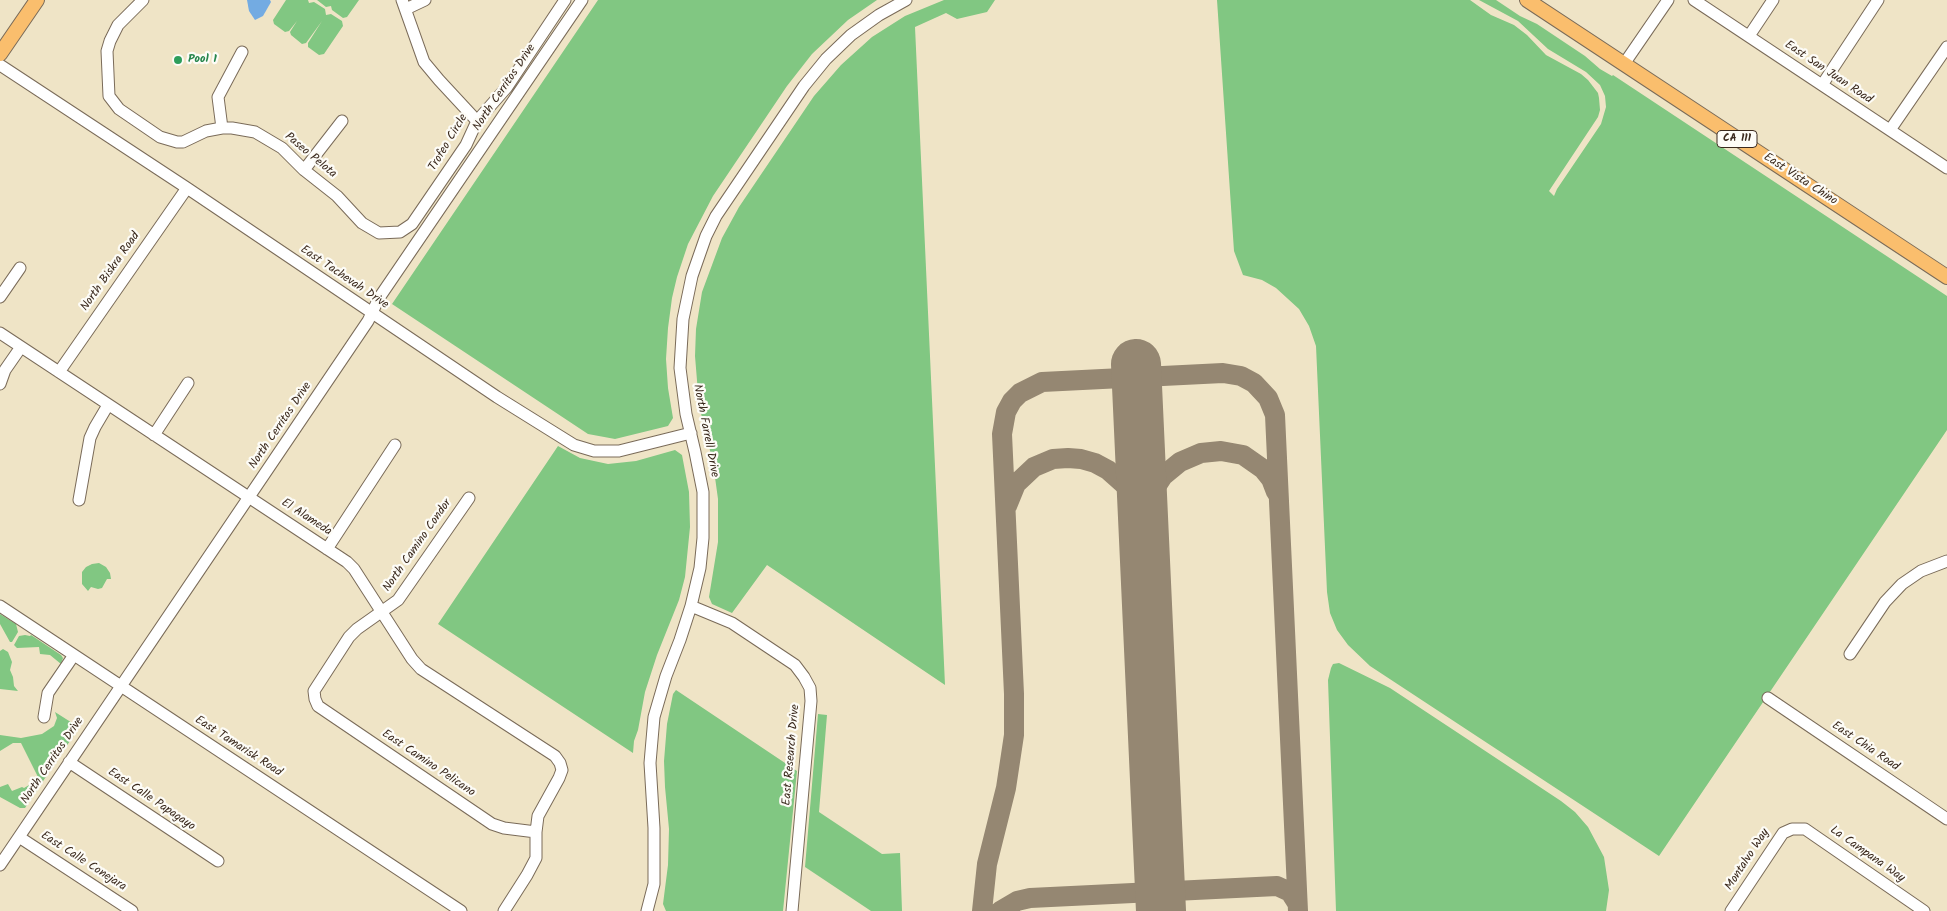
<!DOCTYPE html>
<style>
body{margin:0}
canvas{display:block;background:#efe4c6}
</style>
<canvas width="1947" height="911"></canvas>
<script>
const ctx = document.querySelector('canvas').getContext('2d');
ctx.lineJoin = 'round';
function paint(path, color) { ctx.fillStyle = color; ctx.fill(path, 'evenodd'); }
const shape = rows => new Path2D(rows.map(r => 'M' + r).join(''));
function stroke(path, color, width, dash) { ctx.strokeStyle = color; ctx.lineWidth = width; ctx.lineCap = dash ? 'butt' : 'round'; ctx.setLineDash(dash || []); ctx.stroke(path); }
function label(font, color, halo, rows, align = 'center') {
  ctx.font = font + ' Kalam,sans-serif'; ctx.lineWidth = 4.5; ctx.setLineDash([]); ctx.textBaseline = 'middle'; ctx.strokeStyle = halo; ctx.fillStyle = color; for (const [text, x, y, turn = 0] of rows) {
    ctx.save(); ctx.translate(x, y); ctx.rotate((+turn || 0) * Math.PI / 180); ctx.textAlign = isNaN(turn) ? turn : align; if (halo) ctx.strokeText(text, 0, 0); ctx.fillText(text, 0, 0); ctx.restore();
  }
}
const green = shape([
 [286,0,308,0,309,3,314,2,325,9,326,15,331,14,342,21,343,26,324,54,319,55,308,47,308,43,322,21,306,43,302,44,291,35,290,32,297,21,289,31,285,32,274,24,273,20],
 [317,0,359,0,347,17,343,18,332,10,331,6,326,7],
 [598,0,877,0,848,20,812,54,787,86,713,196,688,244,677,277,672,298,668,328,666,359,668,388,673,418,668,426,615,439,588,434,392,304],
 [944,0,999,0,995,0,987,12,957,19,946,13,915,27,945,685,767,565,732,613,712,604,709,597,718,542,718,499,713,463,699,405,695,356,696,329,702,292,722,238,739,207,814,96,841,65,872,37,905,16],
 [1217,0,1470,0,1491,15,1514,25,1527,35,1546,55,1581,74,1588,80,1598,93,1599,98,1600,110,1598,117,1549,191,1554,196,1557,189,1601,124,1606,107,1605,96,1600,85,1586,72,1548,49,1518,21,1479,0,1496,0,1520,16,1537,24,1585,56,1600,69,1612,76,1613,75,1947,296,1947,430,1659,856,1370,666,1348,645,1337,630,1330,613,1327,592,1316,346,1309,326,1299,309,1276,288,1262,280,1243,275,1234,251],
 [558,446,580,458,608,464,636,461,675,450,682,455,689,492,690,527,685,577,679,600,657,655,645,692,638,730,634,741,633,753,438,624],
 [99,563,106,567,110,573,111,579,107,579,102,588,98,589,91,587,88,591,82,584,82,572,86,567,92,564],
 [0,614,16,624,18,632,12,642,10,642,0,624],
 [25,635,30,636,31,635,61,655,63,658,61,664,50,655,40,654,39,647,17,648,14,645,19,636],
 [3,649,8,652,12,662,10,670,13,677,14,686,18,691,0,689,0,651],
 [1339,663,1390,688,1561,801,1575,812,1588,827,1604,857,1609,890,1606,911,1336,911,1328,680,1331,668,1333,664],
 [676,690,797,771,783,911,666,911,663,904,668,865,669,829,665,787,664,761,667,724,673,694],
 [55,712,77,726,73,730,76,732,25,808,20,808,0,797,0,787,8,784,12,791,22,787,24,788,36,781,38,777,21,743,13,743,0,751,0,735,21,738,42,734,54,726,57,718],
 [818,714,827,715,819,812,882,854,900,853,902,911,871,911,805,867]
]);
const water = shape([
 [247,0,270,0,271,2,263,16,255,20,249,11]
]);
const taxiway = shape([
 [1007,506,1016,484,1034,467,1053,459,1068,458,1081,459,1095,463,1108,470,1126,486,1138,508,1144,532],
 [1144,526,1146,510,1150,496,1163,476,1180,462,1201,453,1221,451,1243,455,1263,469,1271,479,1276,492],
 [982,911,987,864,1006,788,1014,735,1014,694,1002,434,1006,412,1012,401,1020,393,1042,382,1223,373,1241,376,1254,383,1268,398,1275,415,1298,911],
 [1000,911,1017,901,1030,898,1277,886,1290,892,1297,903]
]);
const runway = shape([
 [1136,364,1161,911]
]);
const minor = shape([
 [143,0,118,25,110,41,107,51,109,96,119,109,160,137,177,142,183,142,206,131,222,128,232,128,255,132,282,148,304,170,337,196,362,223,379,233,400,232,412,224,466,145,477,121,507,87,565,0],
 [402,0,424,62,439,80,477,121],
 [1694,0,1947,168],
 [406,9,425,0],
 [1749,36,1773,0],
 [1624,64,1668,0],
 [0,65,187,188,497,397,574,445,594,451,619,451,691,433],
 [1822,85,1878,0],
 [222,128,218,97,242,52],
 [1890,130,1947,47],
 [304,170,342,121],
 [0,297,20,268],
 [0,333,347,562,354,569,412,659,421,669,555,756,560,763,562,770,559,778,538,816,536,832,536,858,527,875,504,911],
 [59,372,187,188],
 [0,384,5,370,21,347],
 [154,435,188,383],
 [469,498,398,600,357,629,349,637,314,691,315,699,318,706,492,824,504,828,536,832],
 [79,500,90,438,95,427,108,405],
 [327,549,395,445],
 [0,606,461,911],
 [691,606,732,623,795,665,804,677,810,688,811,701,792,911],
 [1850,654,1885,602,1902,584,1921,571,1947,561],
 [1768,698,1947,819],
 [44,717,48,693,74,655],
 [69,762,218,861],
 [19,837,132,911],
 [0,865,368,321,379,298,582,0],
 [647,911,654,884,654,828,650,763,654,717,666,676,680,640,691,606,700,568,703,538,703,492,695,452,686,414,680,368,683,319,692,276,706,236,716,216,804,86,826,59,851,35,879,15,906,0],
 [1731,911,1783,833,1792,829,1805,829,1924,911]
]);
const major = shape([
 [1527,0,1947,277],
 [0,54,37,0]
]);
const markers = [
 [178,60,5,"#2e9e5b"]
];
const shields = [
 [1737,139,40]
];
const shieldNames = [
 ["CA 111",1737,139]
];
const leisureNames = [
 ["Pool 1",188,60]
];
const streetNames = [
 ["East San Juan Road",1828,73,34],
 ["North Cerritos Drive",505,88,-56],
 ["Trofeo Circle",449,143,-59],
 ["Paseo Pelota",310,156,40],
 ["East Vista Chino",1800,180,33],
 ["North Biskra Road",111,272,-55],
 ["East Tachevah Drive",344,278,34],
 ["North Cerritos Drive",281,426,-56],
 ["North Farrell Drive",705,431,79],
 ["El Alameda",306,518,33],
 ["North Camino Condor",418,546,-55],
 ["East Tamarisk Road",238,747,33],
 ["East Chia Road",1865,747,34],
 ["East Research Drive",792,755,-85],
 ["North Cerritos Drive",53,761,-56],
 ["East Camino Pelicano",428,764,34],
 ["East Calle Papagayo",151,800,34],
 ["La Campana Way",1867,855,35],
 ["Montalvo Way",1748,860,-57],
 ["East Calle Conejara",83,862,33]
];
paint(green, '#81c782');
paint(water, '#73abe2');
stroke(taxiway, '#958772', 20);
stroke(runway, '#958772', 50);
stroke(minor, '#7a6b59', 13);
stroke(major, '#7a6b59', 16);
stroke(minor, '#fff', 11);
stroke(major, '#fabe6d', 14);
for (const [x, y, r, color] of markers) { const dot = new Path2D(); dot.arc(x, y, r, 0, 2 * Math.PI); ctx.fillStyle = color; ctx.fill(dot); stroke(dot, '#fdfcf7', 2); }
for (const [x, y, w] of shields) { const box = new Path2D(); box.roundRect(x - w / 2, y - 8.5, w, 17, 4); ctx.fillStyle = '#fdfcf7'; ctx.fill(box); stroke(box, '#3b2a1e', 1); }
label('bold 11px', '#3b2a1e', null, shieldNames);
label('bold 12px', '#27864d', '#fdfcf7', leisureNames, 'left');
label('12px', '#3b2a1e', '#fdfcf7', streetNames);
</script>
